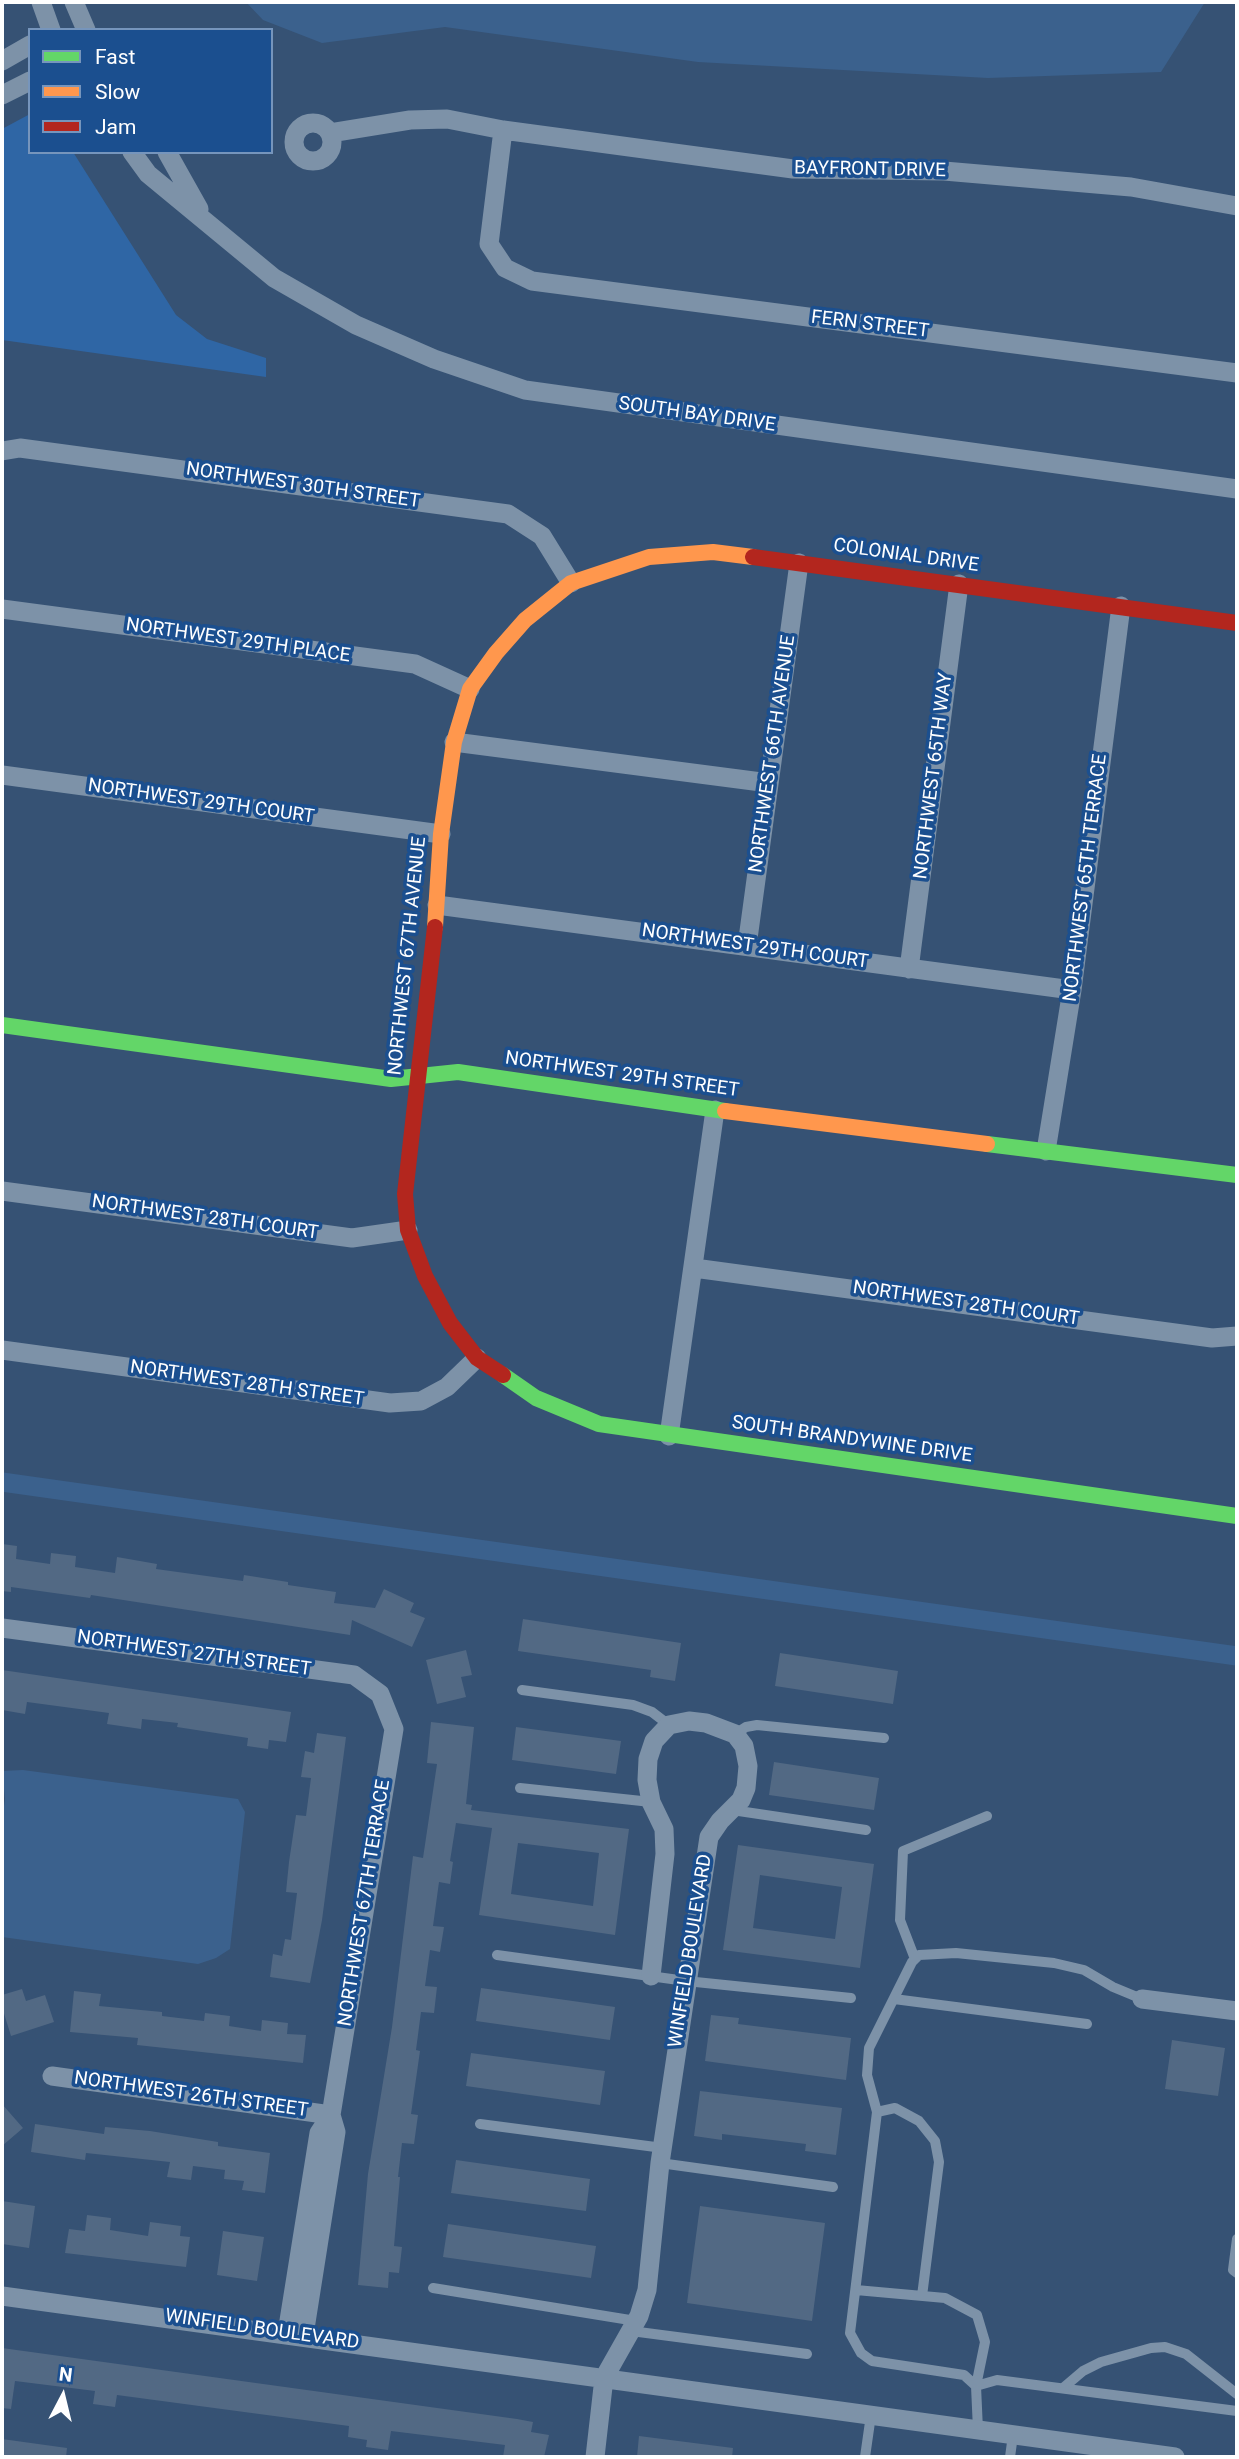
<!DOCTYPE html>
<style>
body{margin:0}
#map{position:relative;width:1239px;height:2459px;overflow:hidden;background:#365274;font-family:Roboto,sans-serif}
canvas{display:block}
.frame{position:absolute;inset:0;border:4px solid #fff;pointer-events:none}
.legend{position:absolute;left:28px;top:28px;width:245px;height:126px;box-sizing:border-box;background:#1b4f8f;border:2px solid #7695bc;margin:0;padding:9px 12px;list-style:none;font-size:21px;color:#fff}
.legend li{display:flex;align-items:center;gap:14px;height:35px}
.legend b{width:35px;border:2px solid #7695bc}
.north{position:absolute;left:28px;top:2361px;width:70px;height:70px;-webkit-text-stroke:5px #1b4f8f;paint-order:stroke;rotate:7deg;font-size:19px;font-weight:700;line-height:28px;text-align:center;color:#fff}
.north::after{content:'';display:block;margin:auto;width:24px;height:32px;background:#fff;clip-path:polygon(50% 0,100% 100%,50% 72%,0 100%)}
</style>
<div id="map">
<canvas width="1239" height="2459"></canvas>
<div class="frame"></div>
<ul class="legend">
<li><b style="height:9px;background:#63d668"></b>Fast</li>
<li><b style="height:9px;background:#ff974d"></b>Slow</li>
<li><b style="height:9px;background:#b3261e"></b>Jam</li>
</ul>
<div class="north">N</div>
</div>
<script>
const ctx = document.querySelector('canvas').getContext('2d');
ctx.lineJoin = 'round';
function paint(path, color) { ctx.fillStyle = color; ctx.fill(path, 'evenodd'); }
const shape = rows => new Path2D(rows.map(r => 'M' + r).join(''));
function stroke(path, color, width, dash) { ctx.strokeStyle = color; ctx.lineWidth = width; ctx.lineCap = dash ? 'butt' : 'round'; ctx.setLineDash(dash || []); ctx.stroke(path); }
function label(font, color, halo, rows, align = 'center') {
  ctx.font = font + ' Roboto,sans-serif'; ctx.lineWidth = 7; ctx.setLineDash([]); ctx.textBaseline = 'middle'; ctx.strokeStyle = halo; ctx.fillStyle = color; for (const [text, x, y, turn = 0] of rows) {
    ctx.save(); ctx.translate(x, y); ctx.rotate((+turn || 0) * Math.PI / 180); ctx.textAlign = isNaN(turn) ? turn : align; if (halo) ctx.strokeText(text, 0, 0); ctx.fillText(text, 0, 0); ctx.restore();
  }
}
const green = shape([
 [30,114,30,152,73,152,176,315,207,339,266,358,266,377,2,340,2,129]
]);
const water = shape([
 [246,2,1205,2,1161,72,988,78,698,62,445,27,322,43,263,20],
 [23,1770,238,1799,245,1812,230,1949,216,1958,198,1964,2,1937,2,1820,5,1799,2,1771]
]);
const canal = shape([
 [2,1482,1237,1656]
]);
const building = shape([
 [2,1544,17,1546,16,1559,50,1564,51,1553,76,1556,75,1567,115,1573,117,1557,157,1564,156,1569,243,1581,244,1575,288,1582,288,1585,336,1592,334,1603,375,1608,384,1589,414,1603,410,1612,425,1618,412,1647,352,1620,350,1635,91,1595,90,1598,11,1587,11,1592,2,1591],
 [523,1619,681,1643,675,1681,650,1677,651,1670,518,1651],
 [466,1650,472,1675,461,1677,466,1697,437,1704,426,1660],
 [780,1653,898,1671,893,1704,775,1686],
 [2,1670,291,1712,286,1742,269,1740,268,1749,247,1746,248,1738,177,1727,178,1723,142,1719,141,1729,107,1724,109,1713,27,1702,25,1714,2,1710],
 [431,1722,474,1727,466,1804,472,1805,471,1810,629,1829,615,1935,479,1915,492,1828,456,1823,450,1861,453,1862,450,1884,439,1882,433,1926,444,1927,440,1952,430,1950,425,1986,437,1987,434,2013,421,2012,416,2050,420,2051,411,2114,418,2115,414,2144,402,2143,398,2177,400,2177,394,2246,402,2247,399,2273,389,2272,388,2288,358,2285,368,2174,392,2027,413,1856,423,1858,437,1764,427,1763],
 [518,1843,599,1853,593,1906,511,1894],
 [516,1727,621,1741,616,1774,512,1760],
 [317,1733,346,1737,322,1920,310,1983,270,1977,273,1954,282,1956,285,1939,291,1940,297,1893,286,1892,289,1862,296,1815,306,1816,311,1778,301,1777,305,1751,314,1753],
 [774,1762,879,1778,874,1810,769,1795],
 [738,1845,874,1864,860,1968,723,1950],
 [760,1875,842,1887,835,1939,753,1928],
 [481,1988,615,2007,610,2040,476,2021],
 [22,1989,26,2001,45,1995,54,2022,11,2036,2,2007,2,1995],
 [74,1991,101,1994,99,2006,162,2012,162,2016,204,2021,205,2013,230,2016,229,2026,261,2031,262,2020,288,2023,287,2034,306,2035,303,2063,137,2045,138,2038,70,2032],
 [711,2015,739,2018,738,2024,851,2038,846,2080,705,2061],
 [1172,2040,1225,2048,1218,2096,1165,2089],
 [471,2053,605,2071,600,2105,466,2086],
 [700,2091,842,2108,836,2155,805,2151,806,2144,722,2134,722,2140,694,2136],
 [2,2104,23,2128,2,2146],
 [35,2124,104,2134,105,2127,150,2131,218,2142,218,2146,270,2153,265,2193,242,2190,244,2181,224,2179,225,2170,193,2166,191,2180,167,2177,170,2162,86,2153,85,2160,31,2152],
 [456,2160,590,2179,586,2211,451,2193],
 [2,2201,35,2206,29,2248,2,2244],
 [700,2206,825,2223,812,2321,687,2303],
 [87,2215,111,2218,110,2230,148,2236,150,2222,181,2226,180,2236,190,2237,186,2267,65,2253,69,2229,85,2231],
 [448,2224,596,2246,591,2278,443,2257],
 [223,2231,264,2237,257,2281,217,2275],
 [2,2348,517,2419,533,2422,531,2432,549,2435,544,2457,503,2457,505,2445,391,2431,388,2450,366,2447,367,2440,348,2437,349,2426,117,2395,115,2407,93,2404,95,2391,15,2381,11,2409,2,2408],
 [639,2436,733,2448,732,2457,637,2457],
 [2,2439,67,2448,66,2457,2,2457]
]);
const lane = shape([
 [522,1690,633,1705,652,1712,669,1725],
 [735,1734,746,1727,757,1725,884,1738],
 [520,1788,651,1802],
 [732,1810,866,1830],
 [497,1955,686,1981,851,1998],
 [915,1959,900,1920,903,1851,987,1816],
 [894,1999,1087,2024],
 [877,2112,895,2108,919,2121,935,2141,939,2162,922,2296],
 [480,2124,663,2148],
 [660,2163,833,2187],
 [1237,2239,1233,2270,1237,2273],
 [433,2288,636,2321],
 [856,2290,945,2298,977,2315,985,2342,976,2386,997,2380,1237,2411],
 [631,2331,807,2354],
 [1063,2388,1083,2371,1101,2362,1151,2348,1165,2347,1186,2354,1237,2394],
 [978,2430,976,2386,964,2375,872,2361,861,2353,850,2333,877,2112,867,2075,869,2048,912,1962,919,1955,956,1953,1054,1963,1084,1970,1113,1987,1142,1999],
 [865,2457,871,2415],
 [1010,2457,1013,2435]
]);
const street = shape([
 [41,2,51,30],
 [74,2,86,30],
 [2,61,30,45],
 [2,95,30,81],
 '294 142a19 19 0 1 1 38 0a19 19 0 1 1-38 0Z',
 [503,130,489,244,505,268,532,281,1237,373],
 [330,133,410,120,447,119,503,130,793,169,944,171,1131,187,1237,206],
 [132,152,148,174,274,278,356,325,434,359,525,390,1237,489],
 [167,152,199,209],
 [2,451,20,448,508,514,542,536,571,583],
 [2,609,415,664,470,689],
 [454,742,769,783],
 [2,775,441,834],
 [437,905,1072,990],
 [747,946,799,563],
 [909,969,959,584],
 [1046,1151,1072,990,1121,606],
 [2,1191,352,1238,408,1230],
 [694,1268,1212,1338,1237,1336],
 [2,1350,390,1403,421,1401,447,1387,477,1358],
 [669,1436,715,1110],
 [2,1628,354,1675,380,1694,394,1729,331,2115,319,2133,287,2333],
 [1142,1999,1237,2011],
 [52,2076,331,2115],
 [2,2296,1175,2457],
 [304,2335,336,2132,331,2115],
 [595,2457,604,2378,639,2316,647,2290,660,2163,709,1837,720,1821,741,1800,746,1788,748,1766,744,1746,735,1734,706,1723,689,1721,669,1725,654,1741,648,1759,647,1780,651,1802,664,1829,665,1854,651,1976]
]);
const fast = shape([
 [2,1025,391,1079,458,1072,725,1111],
 [987,1144,1237,1175],
 [503,1375,536,1398,599,1424,1237,1516]
]);
const slow = shape([
 [435,927,441,834,454,742,470,689,496,653,525,620,571,583,649,557,713,552,753,557],
 [725,1111,987,1144]
]);
const jam = shape([
 [753,557,1237,623],
 [435,927,405,1194,408,1230,425,1276,450,1323,477,1358,503,1375]
]);
const streetNames = [
 ["BAYFRONT DRIVE",870,170,1],
 ["FERN STREET",870,325,7],
 ["SOUTH BAY DRIVE",697,415,8],
 ["NORTHWEST 30TH STREET",303,486,8],
 ["COLONIAL DRIVE",906,556,8],
 ["NORTHWEST 29TH PLACE",238,641,8],
 ["NORTHWEST 66TH AVENUE",773,754,-82],
 ["NORTHWEST 65TH WAY",934,776,-83],
 ["NORTHWEST 29TH COURT",201,802,8],
 ["NORTHWEST 65TH TERRACE",1086,878,-83],
 ["NORTHWEST 29TH COURT",755,947,8],
 ["NORTHWEST 67TH AVENUE",408,956,-84],
 ["NORTHWEST 29TH STREET",622,1075,8],
 ["NORTHWEST 28TH COURT",205,1218,8],
 ["NORTHWEST 28TH COURT",966,1304,8],
 ["NORTHWEST 28TH STREET",247,1384,8],
 ["SOUTH BRANDYWINE DRIVE",852,1440,8],
 ["NORTHWEST 27TH STREET",194,1654,8],
 ["NORTHWEST 67TH TERRACE",365,1903,-81],
 ["WINFIELD BOULEVARD",691,1951,-81],
 ["NORTHWEST 26TH STREET",191,2095,8],
 ["WINFIELD BOULEVARD",262,2330,8]
];
paint(green, '#2f66a5');
paint(water, '#3b618d');
stroke(canal, '#3b618d', 19);
paint(building, '#526984');
stroke(lane, '#7d92a8', 10);
stroke(street, '#7d92a8', 19);
stroke(fast, '#63d668', 16);
stroke(slow, '#ff974d', 16);
stroke(jam, '#b3261e', 16);
label('19px', '#fff', '#1b4f8f', streetNames);
</script>
